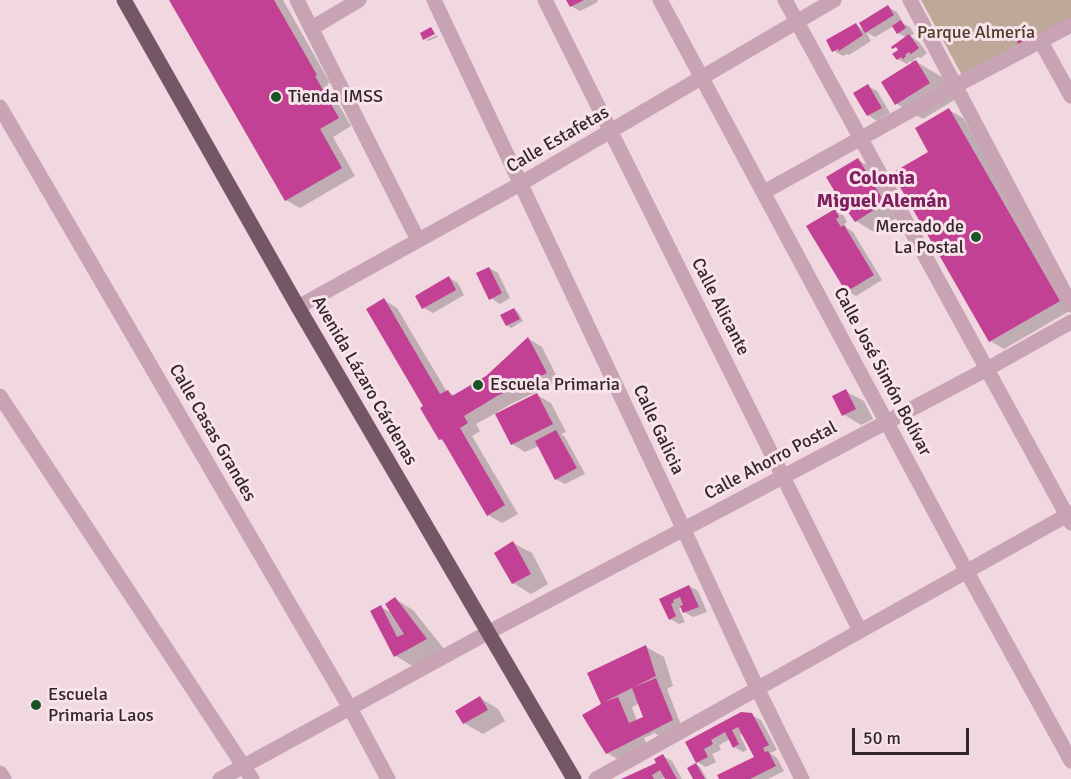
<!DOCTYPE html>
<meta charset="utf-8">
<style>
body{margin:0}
#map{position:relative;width:1071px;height:779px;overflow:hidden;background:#f0d7e0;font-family:Signika,sans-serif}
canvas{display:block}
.scale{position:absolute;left:852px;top:728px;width:117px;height:27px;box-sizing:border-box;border:3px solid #33252d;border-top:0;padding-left:8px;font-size:18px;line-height:21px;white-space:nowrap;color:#33252d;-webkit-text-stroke:4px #f8e3ea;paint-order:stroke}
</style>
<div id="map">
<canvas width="1071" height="779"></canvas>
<div class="scale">50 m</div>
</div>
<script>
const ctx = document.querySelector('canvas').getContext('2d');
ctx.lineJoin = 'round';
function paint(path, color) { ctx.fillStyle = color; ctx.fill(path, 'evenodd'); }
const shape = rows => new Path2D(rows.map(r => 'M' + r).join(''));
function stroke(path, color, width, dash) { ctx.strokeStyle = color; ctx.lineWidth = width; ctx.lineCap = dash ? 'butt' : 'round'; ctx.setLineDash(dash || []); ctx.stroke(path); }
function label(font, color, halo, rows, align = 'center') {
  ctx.font = font + ' Signika,sans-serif'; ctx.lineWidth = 6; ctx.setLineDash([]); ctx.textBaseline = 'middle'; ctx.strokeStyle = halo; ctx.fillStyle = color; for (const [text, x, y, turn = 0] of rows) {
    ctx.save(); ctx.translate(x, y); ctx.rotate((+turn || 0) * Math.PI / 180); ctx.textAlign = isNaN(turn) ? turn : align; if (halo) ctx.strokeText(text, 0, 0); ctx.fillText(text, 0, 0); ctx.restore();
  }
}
const green = shape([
 [921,0,1071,0,1071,21,963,77]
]);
const shadow = shape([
 [171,0,283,0,330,83,327,84,351,126,333,137,355,176,300,208,286,200],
 [568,0,597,0,598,2,580,11,571,6],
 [888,7,897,12,902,21,900,22,910,27,914,34,910,36,918,41,927,53,921,58,918,57,913,60,942,77,956,99,923,119,897,104,913,63,910,61,907,64,898,59,900,50,907,38,898,33,894,26,875,37,866,32,871,41,849,55,847,54,843,56,834,51,828,41,856,25,864,30],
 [437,35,438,37,428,41,426,40],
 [868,86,877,91,890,113,877,121,868,115,855,93],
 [949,110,963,118,1071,306,1071,310,1004,349,990,341,930,152],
 [858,160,867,165,903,214,874,232,856,221,850,206,842,201],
 [835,211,844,216,847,222,844,224,847,228,853,232,882,280,856,296,847,291,808,227],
 [489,268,498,273,510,298,500,304,491,298],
 [449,278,458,283,464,295,433,313,424,308],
 [384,300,397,308,447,392,456,396,487,378,529,339,542,347,559,381,511,404,497,412,498,414,537,395,551,403,566,432,561,434,565,437,585,474,565,484,556,479,539,446,525,452,512,444,496,413,476,424,480,431,472,436,518,514,502,523,488,515,446,443,440,439,425,407],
 [514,309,518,312,523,321,511,328,507,325],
 [845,391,864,401,873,419,861,425,843,414],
 [513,543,532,553,548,584,531,594,513,583],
 [689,586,698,591,707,612,693,617,684,612,682,607,679,609,685,622,679,624,670,619,661,600],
 [395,599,413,610,444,649,414,667,396,656,381,607,394,614],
 [646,647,664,657,673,686,667,689,681,725,659,736,653,732,653,734,644,738,648,747,621,761,607,753,603,704,589,673],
 [640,703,647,721,637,721,632,707],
 [480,698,498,709,505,721,483,734,464,723],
 [751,715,761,720,777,750,770,753,777,758,784,771,768,779,721,779,756,758,744,734,740,735,747,750,743,752,734,747,730,739,719,745,721,750,712,754,716,762,706,767,697,762,687,743],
 [663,756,672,761,682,779,667,779,666,777,662,779,625,779,658,763],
 [696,765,700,767,707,779,695,779]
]);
const building = shape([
 [169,0,274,0,317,75,315,76,339,118,320,129,342,168,285,201],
 [566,0,584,0,570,7],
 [888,5,894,15,865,33,859,23],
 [901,20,906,28,897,34,892,26],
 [856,23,863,35,839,51,838,49,832,52,826,40],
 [431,27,435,34,423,40,420,33],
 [1030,29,1033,36,1018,44,1015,37],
 [909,34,919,48,911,54,909,52,905,55,906,56,903,59,901,57,897,60,892,54,898,50,896,47,892,49,891,47],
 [916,60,930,83,895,105,881,82],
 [868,84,882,108,867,116,853,93],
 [949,108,1060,301,989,342,892,173,928,152,915,128],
 [858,158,885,203,855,222,845,208,852,203,849,197,841,202,826,177],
 [835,209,839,217,836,219,841,227,844,225,874,275,846,292,806,226],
 [489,267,502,293,489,300,476,273],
 [449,276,456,290,422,309,415,296],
 [384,298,440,394,448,390,452,396,486,376,528,337,547,373,497,396,464,416,468,423,460,428,505,505,487,516,442,439,439,440,420,408,423,406,366,309],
 [514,308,520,319,506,326,500,315],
 [846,389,856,409,842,416,832,396],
 [537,393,553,424,511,445,495,414],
 [556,430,577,468,555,480,535,441],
 [513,541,531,574,512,584,494,553],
 [689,585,699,607,683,613,680,606,683,605,680,597,673,600,674,602,671,604,676,616,669,620,659,599],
 [395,597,427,639,394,657,370,611,381,605,397,637,404,634,385,604],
 [646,645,656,676,604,702,618,697,629,723,643,717,632,688,656,678,673,720,606,754,582,715,601,704,587,673],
 [480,696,488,710,463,724,455,711],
 [741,712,752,713,769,745,763,748,765,752,768,751,776,766,750,779,719,779,717,775,754,757,738,727,732,730,739,744,733,748,725,732,711,740,713,744,704,749,708,757,696,763,685,742],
 [663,754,677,779,665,779,660,770,652,775,654,779,621,779,656,763,654,759],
 [696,763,705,779,693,779,687,768]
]);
const minor = shape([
 [297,0,418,240],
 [434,0,684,530,757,688,802,779],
 [545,0,860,631],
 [785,0,1071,523],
 [910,0,1071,305],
 [312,28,359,0],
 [1041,42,1071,96],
 [0,107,350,708,388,779],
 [764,192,955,86,1071,25],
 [298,307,520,184,834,0],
 [0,396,252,779],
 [0,773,4,779],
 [220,779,489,632,987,369,1071,322],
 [596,779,1071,513]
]);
const tertiary = shape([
 [660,0,967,572,1071,761]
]);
const primary = shape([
 [124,0,298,307,574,779]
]);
const markers = [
 [276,97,6,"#1c5326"],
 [976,237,6,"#1c5326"],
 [478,385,6,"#1c5326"],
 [36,705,6,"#1c5326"]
];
const parkNames = [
 ["Parque Almería",976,33]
];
const poiNames = [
 ["Tienda IMSS",288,97],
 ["Mercado de",964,227,"right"],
 ["La Postal",964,248,"right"],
 ["Escuela Primaria",490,385],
 ["Escuela",48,695],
 ["Primaria Laos",48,716]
];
const streetNames = [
 ["Calle Estafetas",558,140,-30],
 ["Calle Alicante",720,307,63],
 ["Calle José Simón Bolívar",882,372,62],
 ["Avenida Lázaro Cárdenas",364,381,60],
 ["Calle Galicia",658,430,65],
 ["Calle Casas Grandes",212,433,60],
 ["Calle Ahorro Postal",771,461,-28]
];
const neighbourhoodNames = [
 ["Colonia",882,179],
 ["Miguel Alemán",882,202]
];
paint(green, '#bea998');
paint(shadow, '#0003');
paint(building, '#c34194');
stroke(minor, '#c7a3b3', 15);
stroke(tertiary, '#c7a3b3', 15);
stroke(primary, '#745667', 15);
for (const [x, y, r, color] of markers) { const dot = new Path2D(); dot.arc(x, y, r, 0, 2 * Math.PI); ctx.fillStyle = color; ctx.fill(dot); stroke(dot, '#f8e3ea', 2); }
label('18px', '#503c2a', '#f8e3ea', parkNames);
label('18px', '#33252d', '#f8e3ea', poiNames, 'left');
label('18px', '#33252d', '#f8e3ea', streetNames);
label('bold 20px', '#7f205e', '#f8e3ea', neighbourhoodNames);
</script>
